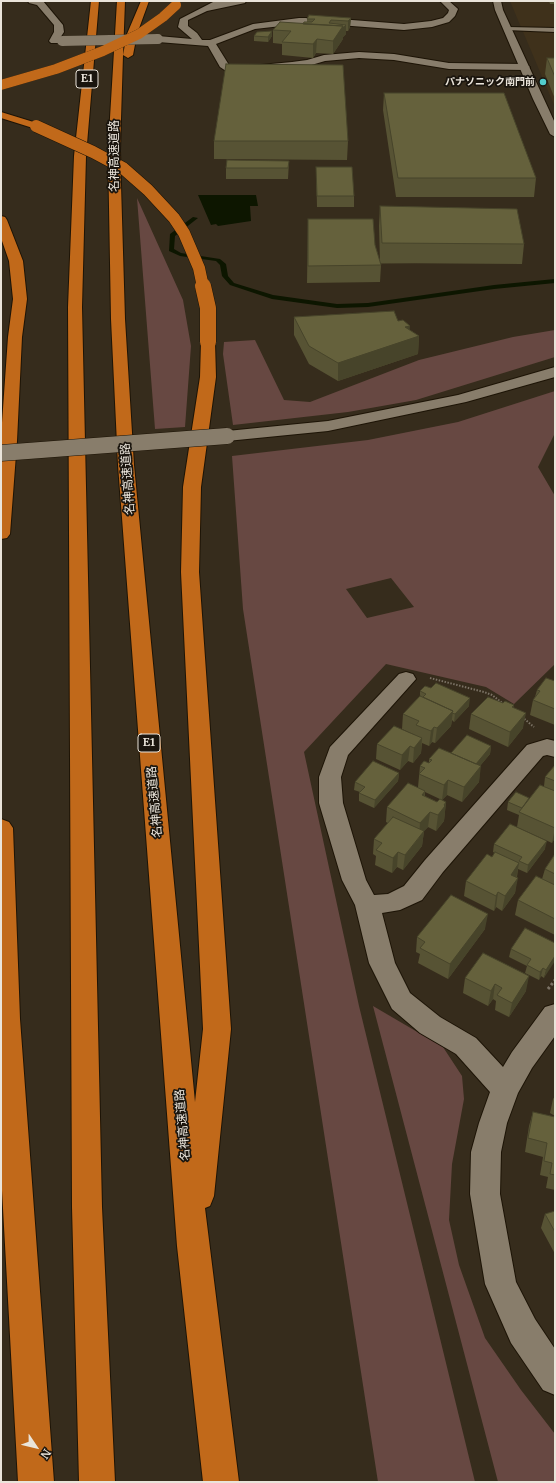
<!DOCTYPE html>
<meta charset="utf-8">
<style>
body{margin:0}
#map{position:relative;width:556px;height:1483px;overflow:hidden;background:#362c1c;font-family:Merriweather,serif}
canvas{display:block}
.frame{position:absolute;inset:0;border:2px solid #eae4da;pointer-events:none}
.north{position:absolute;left:16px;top:1427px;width:40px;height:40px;-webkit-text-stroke:3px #1a150e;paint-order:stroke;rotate:125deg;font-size:11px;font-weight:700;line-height:16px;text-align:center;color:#eae4da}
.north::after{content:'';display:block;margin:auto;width:14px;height:18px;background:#eae4da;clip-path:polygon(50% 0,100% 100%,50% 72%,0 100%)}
</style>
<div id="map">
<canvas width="556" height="1483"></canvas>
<div class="frame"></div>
<div class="north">N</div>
</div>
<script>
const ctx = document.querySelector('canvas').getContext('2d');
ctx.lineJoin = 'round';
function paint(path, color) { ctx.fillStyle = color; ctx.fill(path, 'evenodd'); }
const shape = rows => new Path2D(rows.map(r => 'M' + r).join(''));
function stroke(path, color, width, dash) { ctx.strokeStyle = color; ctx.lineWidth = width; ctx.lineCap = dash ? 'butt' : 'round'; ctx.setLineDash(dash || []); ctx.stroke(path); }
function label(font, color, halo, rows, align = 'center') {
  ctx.font = font + ' Merriweather,"Noto Sans JP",serif'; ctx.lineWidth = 3.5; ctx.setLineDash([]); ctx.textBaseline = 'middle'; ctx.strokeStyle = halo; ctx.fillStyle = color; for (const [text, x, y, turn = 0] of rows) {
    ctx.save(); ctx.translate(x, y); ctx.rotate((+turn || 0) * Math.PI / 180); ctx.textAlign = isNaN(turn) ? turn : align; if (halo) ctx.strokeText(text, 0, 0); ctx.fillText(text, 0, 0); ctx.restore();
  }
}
const built = shape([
 [510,1,555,1,555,107,515,13]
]);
const green = shape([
 [137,198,183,300,191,346,185,427,155,429],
 [555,330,555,357,416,400,348,412,233,425,223,354,224,342,255,340,284,400,310,402,419,360,513,337],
 [555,391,555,433,538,467,555,496,555,664,514,704,486,687,386,664,304,752,359,1006,475,1482,378,1482,243,609,232,456,368,440,458,422],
 [391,578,414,607,367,618,346,589],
 [373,1006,443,1047,462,1076,464,1099,452,1164,449,1220,459,1265,485,1338,521,1390,555,1434,555,1482,498,1482]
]);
const water = shape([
 [198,195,256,195,258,206,250,206,251,221,218,226,216,224,211,225]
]);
const stream = shape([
 [193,217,198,218,175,236,174,249,181,253,220,259,226,264,228,276,234,283,273,295,337,304,368,303,494,285,555,279,555,283,494,289,368,307,337,308,272,299,230,285,222,276,220,265,216,261,180,256,169,251,170,234,193,217]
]);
const pathFar1 = shape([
 [430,678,484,692,492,695,505,705],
 [522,717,534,727]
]);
const path = shape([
 [548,989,555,980]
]);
const lane = shape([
 [508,27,555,28,555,32,506,30,504,29,508,27]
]);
const street = shape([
 [28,1,43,1,63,25,64,32,60,38,65,39,67,41,65,43,51,43,49,41,54,32,54,25,37,5,29,3,28,1],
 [215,1,226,1,225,2,246,1,245,3,207,11,188,20,188,26,197,33,202,40,210,40,253,24,299,18,326,18,404,24,431,21,443,18,448,13,449,10,440,1,449,1,458,9,455,16,449,22,432,27,404,30,326,24,299,24,255,29,216,44,229,65,250,66,292,62,307,60,324,55,359,52,394,54,449,63,525,64,530,67,525,70,449,69,394,60,359,58,325,61,308,66,292,68,250,72,226,71,220,67,208,46,158,42,153,39,158,36,192,39,178,27,180,19,215,1],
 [406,672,413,674,416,679,348,755,341,777,343,803,366,880,374,895,388,894,404,886,425,860,527,745,547,739,555,741,555,757,547,755,543,756,443,872,422,900,400,910,382,913,395,963,410,993,440,1017,476,1038,503,1067,512,1052,545,1007,555,1004,555,1036,532,1068,518,1093,507,1123,501,1152,500,1194,516,1282,535,1319,555,1349,555,1395,543,1390,511,1343,485,1284,470,1194,471,1152,479,1123,490,1092,456,1054,420,1033,392,1009,369,963,355,905,342,880,319,803,319,777,330,747,399,674,406,672]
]);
const secondary = shape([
 [493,1,501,1,503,10,555,123,555,137,550,134,533,99,495,10,493,1],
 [555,367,555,377,466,402,328,431,227,441,221,439,219,436,221,433,227,431,328,421,458,395,555,367]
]);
const highway = shape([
 [91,1,99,1,86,156,82,307,102,1207,115,1482,79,1482,72,1207,68,307,74,156,91,1],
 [117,1,125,1,123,55,127,34,141,1,149,1,137,34,133,55,128,58,123,55,120,151,125,319,134,465,195,1102,203,1029,181,572,183,487,200,377,201,342,203,339,208,338,213,339,215,342,216,377,201,487,199,572,231,1029,214,1196,210,1206,205,1208,239,1482,203,1482,177,1246,118,465,111,319,108,151,117,1],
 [1,112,40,124,41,126,36,129,1,118,1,112],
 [1,216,5,217,7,220,23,261,27,299,22,337,17,441,10,534,7,538,1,539,1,437,8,337,13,299,9,261,1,238,1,216],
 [1,819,9,822,13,828,20,1019,54,1482,18,1482,1,1172,1,819]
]);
const streetBridge = shape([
 [62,41,158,39]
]);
const secondaryBridge = shape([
 [1,453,227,436]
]);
const highwayBridgeFar2 = shape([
 [1,85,56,69,103,51,139,34,163,17,176,5],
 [36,126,38,127]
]);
const highwayBridgeFar1 = shape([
 [36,126,93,152,123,168,148,190,174,218,184,233,199,268,203,287]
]);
const highwayBridge = shape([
 [203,286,208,308,208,342]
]);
const wall = shape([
 [549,1,555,1,555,4,550,4],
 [351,18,350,27,348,31,346,31,346,34,343,37,343,39,333,54,316,53,313,58,282,55,282,44,273,43,273,30,303,24,307,22,307,19],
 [272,31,272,36,268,42,254,41,254,36],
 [547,58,555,58,555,99,545,74],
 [384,93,536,178,534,197,396,197,383,110],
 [214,141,348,141,347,160,214,159],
 [289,161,288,179,226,179,226,168],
 [316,167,354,196,354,207,317,207],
 [380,206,524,244,522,264,380,263,379,226],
 [308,219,375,245,381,265,380,282,307,283],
 [294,317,398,321,410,330,419,336,418,354,338,381,309,364,294,335],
 [555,681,555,725,530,715,533,700,535,697,537,690],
 [420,691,469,706,454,722,452,720,451,726,435,743,432,742,429,746,422,743,421,753,413,763,408,761,400,770,376,759,377,744,415,735,402,729,403,714,420,696],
 [503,703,514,705,513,708,523,728,508,747,469,729,471,714],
 [491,746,490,754,480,766,479,782,462,802,447,795,442,800,425,792,425,796,437,802,446,802,444,821,436,831,428,827,424,831,422,846,403,870,397,867,392,873,375,865,376,856,373,854,374,839,388,823,386,822,387,807,418,787,420,766,429,763,429,759,451,753],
 [555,765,555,838,552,843,517,827,519,815,507,810,508,802,529,799,544,786,545,777],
 [399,773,398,781,374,808,359,801,359,793,360,792,354,790,355,782],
 [494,844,545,849,527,873,518,869,515,893,502,911,496,907,494,911,464,896,466,881,492,857,495,853,493,852],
 [555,854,555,935,515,915,518,900,542,879,545,869],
 [485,929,448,979,418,963,420,954,416,952,417,937],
 [555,943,544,978,541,976,539,980,525,973,527,966,509,957,511,949],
 [465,978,526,991,509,1017,495,1010,496,1001,493,999,488,1006,463,993],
 [555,1096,555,1116,550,1113,553,1099],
 [533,1112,555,1117,555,1190,546,1188,548,1177,540,1175,543,1157,525,1152,529,1126],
 [555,1211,555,1254,541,1228,545,1214]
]);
const shadedWall = shape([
 [351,18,350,27,348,31,348,21],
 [346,25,346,34,343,37,343,39,333,54,333,41,343,26],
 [272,31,272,36,268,42,268,37],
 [317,39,316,53,313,58,313,44],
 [410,326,409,339,419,336,418,354,338,381,338,363,405,327],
 [470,698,469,706,454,722,455,714],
 [453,711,451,726,435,743,437,728],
 [526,713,523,728,508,747,510,732],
 [434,727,432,742,429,746,431,731],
 [422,738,421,753,413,763,414,748],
 [410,746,408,761,400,770,402,755],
 [491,746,490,754,473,774,474,766],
 [481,766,479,782,462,802,464,787],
 [399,773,398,781,374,808,375,800],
 [448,780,447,795,442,800,444,785],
 [425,791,423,806,422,795],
 [446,802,444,821,436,831,438,815],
 [430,812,428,827,424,831,422,846,403,870,405,855,419,838,420,823],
 [555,828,555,838,552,843],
 [547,841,545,849,527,873,528,865],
 [398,852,397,867,392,873,393,858],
 [519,863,516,879,511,875],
 [518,878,515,893,502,911,505,896],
 [498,892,496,907,494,911,496,896],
 [488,914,485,929,448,979,450,964],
 [555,956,555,961,544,978,546,970],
 [543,968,541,976,539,980,540,972],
 [529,976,526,991,509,1017,512,1003],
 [495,984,493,999,488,1006,491,991]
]);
const building = shape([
 [309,15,351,18,348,21,331,20,329,23,346,25,343,28,343,26,303,24,304,22,312,22,315,19,307,19,309,15],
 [280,22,343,26,333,41,317,39,313,44,282,42,291,31,273,30,280,22],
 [272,31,268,37,254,36,257,32,272,31],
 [547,58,555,58,555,77,547,58],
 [226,64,343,65,348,141,214,141,226,64],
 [384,93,504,93,536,178,398,178,384,93],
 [227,160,289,161,288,168,226,168,227,160],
 [316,167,352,167,354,196,317,196,316,167],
 [380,206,517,209,524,244,382,243,380,206],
 [308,219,373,219,375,245,381,265,308,266,308,219],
 [394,311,398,321,403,320,410,326,405,327,419,336,338,363,309,346,294,317,394,311],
 [546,678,555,681,555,709,533,700,540,691,537,690,546,678],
 [436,683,470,698,455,714,452,713,453,711,423,697,426,694,420,691,425,686,431,688,436,683],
 [420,696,453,711,437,728,434,727,431,731,416,725,419,721,403,714,420,696],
 [488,697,503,703,505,701,514,705,512,707,526,713,510,732,471,714,488,697],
 [394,726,422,738,414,748,410,746,402,755,377,744,394,726],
 [467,735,491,746,476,764,451,753,467,735],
 [439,748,481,766,464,787,448,780,444,785,419,774,425,768,420,766,424,761,429,763,432,760,429,759,439,748],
 [373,761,399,773,375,800,359,793,365,787,355,782,373,761],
 [555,765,555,781,545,777,555,765],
 [408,783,425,791,422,795,437,802,440,799,446,802,444,805,445,806,438,815,430,812,420,823,387,807,408,783],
 [540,785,555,791,555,828,519,812,540,785],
 [516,792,529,798,522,808,508,802,516,792],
 [393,817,424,831,405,855,398,852,393,858,376,850,382,843,374,839,393,817],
 [510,824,547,841,528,865,519,861,522,857,494,844,510,824],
 [495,852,519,863,511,875,518,878,505,896,498,892,496,896,466,881,487,854,492,857,495,852],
 [555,854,555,874,545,869,555,854],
 [536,876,555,885,555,919,518,900,536,876],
 [451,895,488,914,450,964,420,948,425,942,417,937,451,895],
 [525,928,555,943,555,956,546,970,543,968,540,972,527,965,531,959,511,949,525,928],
 [483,953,529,976,512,1003,497,995,502,988,495,984,491,991,465,978,483,953],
 [533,1112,555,1117,555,1175,550,1174,552,1163,544,1161,547,1143,528,1138,533,1112],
 [555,1211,555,1232,545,1214,555,1211]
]);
const markers = [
 [543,82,4,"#52cdcd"]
];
const farPoinames = [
 ["パナソニック南門前",535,82]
];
const shields = [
 [87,79,22],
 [149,743,22]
];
const shieldNames = [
 ["E1",87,79],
 ["E1",149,743]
];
const streetNames = [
 ["名神高速道路",115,156,-90],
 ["名神高速道路",128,479,-94],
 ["名神高速道路",155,802,-95],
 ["名神高速道路",183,1125,-95]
];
paint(built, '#3f311b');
paint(green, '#674842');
paint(water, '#0d1600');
paint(stream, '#0d1600');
stroke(lane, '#1d1406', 2);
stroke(street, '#1d1406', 2);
stroke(secondary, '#1d1406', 2);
stroke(highway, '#1d1406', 2);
stroke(pathFar1, '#7b7265', 2, [1.5, 1.5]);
stroke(path, '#7b7265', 3, [2.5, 2.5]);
paint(lane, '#887d6b');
paint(street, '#887d6b');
paint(secondary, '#887d6b');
paint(highway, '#c1691a');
stroke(streetBridge, '#1d1406', 10, []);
stroke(secondaryBridge, '#1d1406', 17, []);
stroke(highwayBridgeFar2, '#1d1406', 10, []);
stroke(highwayBridgeFar1, '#1d1406', 13, []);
stroke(highwayBridge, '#1d1406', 17, []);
stroke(streetBridge, '#887d6b', 10);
stroke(secondaryBridge, '#887d6b', 16);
stroke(highwayBridgeFar2, '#c1691a', 10);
stroke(highwayBridgeFar1, '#c1691a', 12);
stroke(highwayBridge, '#c1691a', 16);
paint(wall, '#575334');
paint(shadedWall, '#47442a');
paint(building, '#65613c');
stroke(building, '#47442a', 1);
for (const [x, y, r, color] of markers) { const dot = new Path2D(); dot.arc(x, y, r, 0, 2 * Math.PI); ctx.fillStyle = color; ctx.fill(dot); stroke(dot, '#1a150e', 1.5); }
label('bold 10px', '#eae4da', '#1a150e', farPoinames, 'right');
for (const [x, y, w] of shields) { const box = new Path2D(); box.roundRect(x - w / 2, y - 9, w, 18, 3); ctx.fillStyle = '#1a150e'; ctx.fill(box); stroke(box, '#eae4da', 1); }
label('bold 11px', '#eae4da', null, shieldNames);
label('12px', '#eae4da', '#1a150e', streetNames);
</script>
